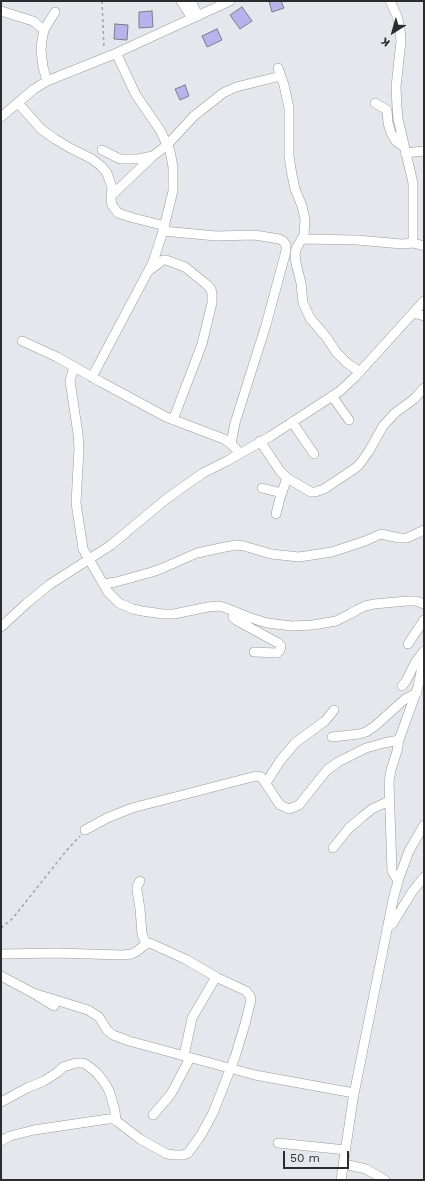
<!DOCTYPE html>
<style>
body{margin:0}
#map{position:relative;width:425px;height:1181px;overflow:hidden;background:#e6e7ed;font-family:"Work Sans",sans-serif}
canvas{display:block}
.frame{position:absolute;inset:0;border:2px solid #2b2c2e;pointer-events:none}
.north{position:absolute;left:373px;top:12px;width:40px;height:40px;-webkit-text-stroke:3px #e6e7ed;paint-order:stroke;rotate:217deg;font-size:11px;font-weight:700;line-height:16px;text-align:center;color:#2b2c2e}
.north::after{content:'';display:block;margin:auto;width:14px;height:18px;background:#2b2c2e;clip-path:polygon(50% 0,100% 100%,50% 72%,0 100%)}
.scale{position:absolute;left:283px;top:1151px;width:66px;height:18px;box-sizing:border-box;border:2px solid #2b2c2e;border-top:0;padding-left:5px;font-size:12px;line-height:14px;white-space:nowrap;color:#2b2c2e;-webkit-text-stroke:3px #e6e7ed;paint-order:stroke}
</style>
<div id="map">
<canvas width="425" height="1181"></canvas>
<div class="frame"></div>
<div class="north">K</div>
<div class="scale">50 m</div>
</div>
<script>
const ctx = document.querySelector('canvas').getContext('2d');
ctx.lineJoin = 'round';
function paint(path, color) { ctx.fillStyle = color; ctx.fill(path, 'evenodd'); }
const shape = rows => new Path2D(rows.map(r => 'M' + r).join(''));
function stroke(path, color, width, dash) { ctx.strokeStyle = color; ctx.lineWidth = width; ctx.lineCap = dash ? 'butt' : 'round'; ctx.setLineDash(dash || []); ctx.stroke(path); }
const building = shape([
 [269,1,281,1,284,8,272,12,269,1],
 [242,7,252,21,240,29,230,15,242,7],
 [152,11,153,27,139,28,139,12,152,11],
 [115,24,128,25,127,40,114,39,115,24],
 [217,29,222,40,207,47,202,36,217,29],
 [185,85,189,96,180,100,175,89,185,85]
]);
const path = shape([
 [102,1,104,48],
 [1,928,13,918,67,850,80,836]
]);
const minor = shape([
 [181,1,192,18],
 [191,1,198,16],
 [390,1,397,16,400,29,401,41,396,87,397,107,398,119,413,183,413,243],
 [1,11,33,21,44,30,42,40,41,50,43,67,47,81],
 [44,30,55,12],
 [278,68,284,85,289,108,289,156,292,175,295,189,302,206,305,219,304,235,296,249,295,255,296,263,301,283,303,303,310,318,327,338,336,352,347,363,360,372],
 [18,103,41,129,55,139,70,148,92,159,101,166,107,173,110,182,112,187,111,200,112,205,118,213,130,217,165,226],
 [375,103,387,110,388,123,391,133,396,141,404,147],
 [1,117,34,89,47,81,112,55,230,1],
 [102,150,120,159,138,159,153,156,167,145,194,116,223,93,236,87,281,76],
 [405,153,424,151],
 [111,196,153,156],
 [163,231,216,236,255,235,279,239,283,241,286,245,286,251,266,325,235,423,231,444],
 [303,239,357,240,402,244,413,243,424,246],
 [150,270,163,260,166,260,185,267,206,284,211,289,212,294,212,303,202,344,173,420],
 [414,313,424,316],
 [22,341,57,357,101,382,166,417,224,439,231,444,240,453],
 [74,367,70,381,78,434,79,449,76,503,82,542,83,549,108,592,119,603,133,609,142,611,163,614,174,614,208,607,219,606,226,608,248,617,267,623,292,626,313,625,336,621,350,614,357,610,365,606,374,604,407,601,416,601,424,604],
 [92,377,153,262,163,231,173,191,173,167,170,151,160,130,136,95,116,53],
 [332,396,349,420],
 [292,422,314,454],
 [260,441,280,471,287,478,311,492,315,492,324,489,354,469,359,465,369,451,383,426,395,413,414,399,424,388],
 [262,488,282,493],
 [276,514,280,498,287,478],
 [104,584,116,582,152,572,163,568,197,553,225,547,237,545,244,546,271,554,299,557,332,552,365,541,381,534,399,538,407,538,424,530],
 [234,611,233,617,236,620,278,643,281,646,280,650,277,653,254,652],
 [1,627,27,603,49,585,111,545,165,500,183,487,203,473,227,461,271,436,340,391,355,377,424,301],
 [408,644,424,620],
 [402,686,406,681,415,663,424,651],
 [332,737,359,734,366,732,375,726,405,699,417,693],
 [266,783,280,761,295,743,325,721,334,710],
 [85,830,107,818,132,808,256,776,261,777,264,781,280,805,289,809,299,805,327,770,338,762,366,748,384,743,399,740],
 [333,848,349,828,362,817,372,809,389,801],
 [140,881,137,886,137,890,140,909,142,934,146,944],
 [398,881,392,871,389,782,391,770,397,751,399,740,418,687,424,657],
 [387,928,393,923,412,892,424,877],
 [1,954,56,953,122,955,132,954,137,951,146,944,150,943,185,959,218,978,246,991,250,996,251,1000,245,1024,235,1057,213,1113,201,1135,188,1153,183,1155,176,1155,167,1154,140,1139,118,1122,113,1119,108,1119,34,1130,10,1136,1,1141],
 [1,976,33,993,54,1006],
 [33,993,88,1010,99,1017,107,1030,113,1035,129,1041,255,1075,354,1093],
 [184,1056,192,1018,216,977],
 [1,1102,27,1088,44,1081,58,1072,63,1067,76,1063,83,1063,87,1065,97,1073,106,1085,110,1093,115,1111,116,1121],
 [153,1115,171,1094,190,1058],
 [278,1143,346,1150],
 [344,1164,366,1169,385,1180],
 [341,1180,353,1099,393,900,398,881,409,851,424,825]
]);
paint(building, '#b8b2ef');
stroke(building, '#7d7d82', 1);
stroke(minor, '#98999e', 10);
stroke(path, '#a2a3a8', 1.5, [3, 3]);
stroke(minor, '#fff', 9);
</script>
